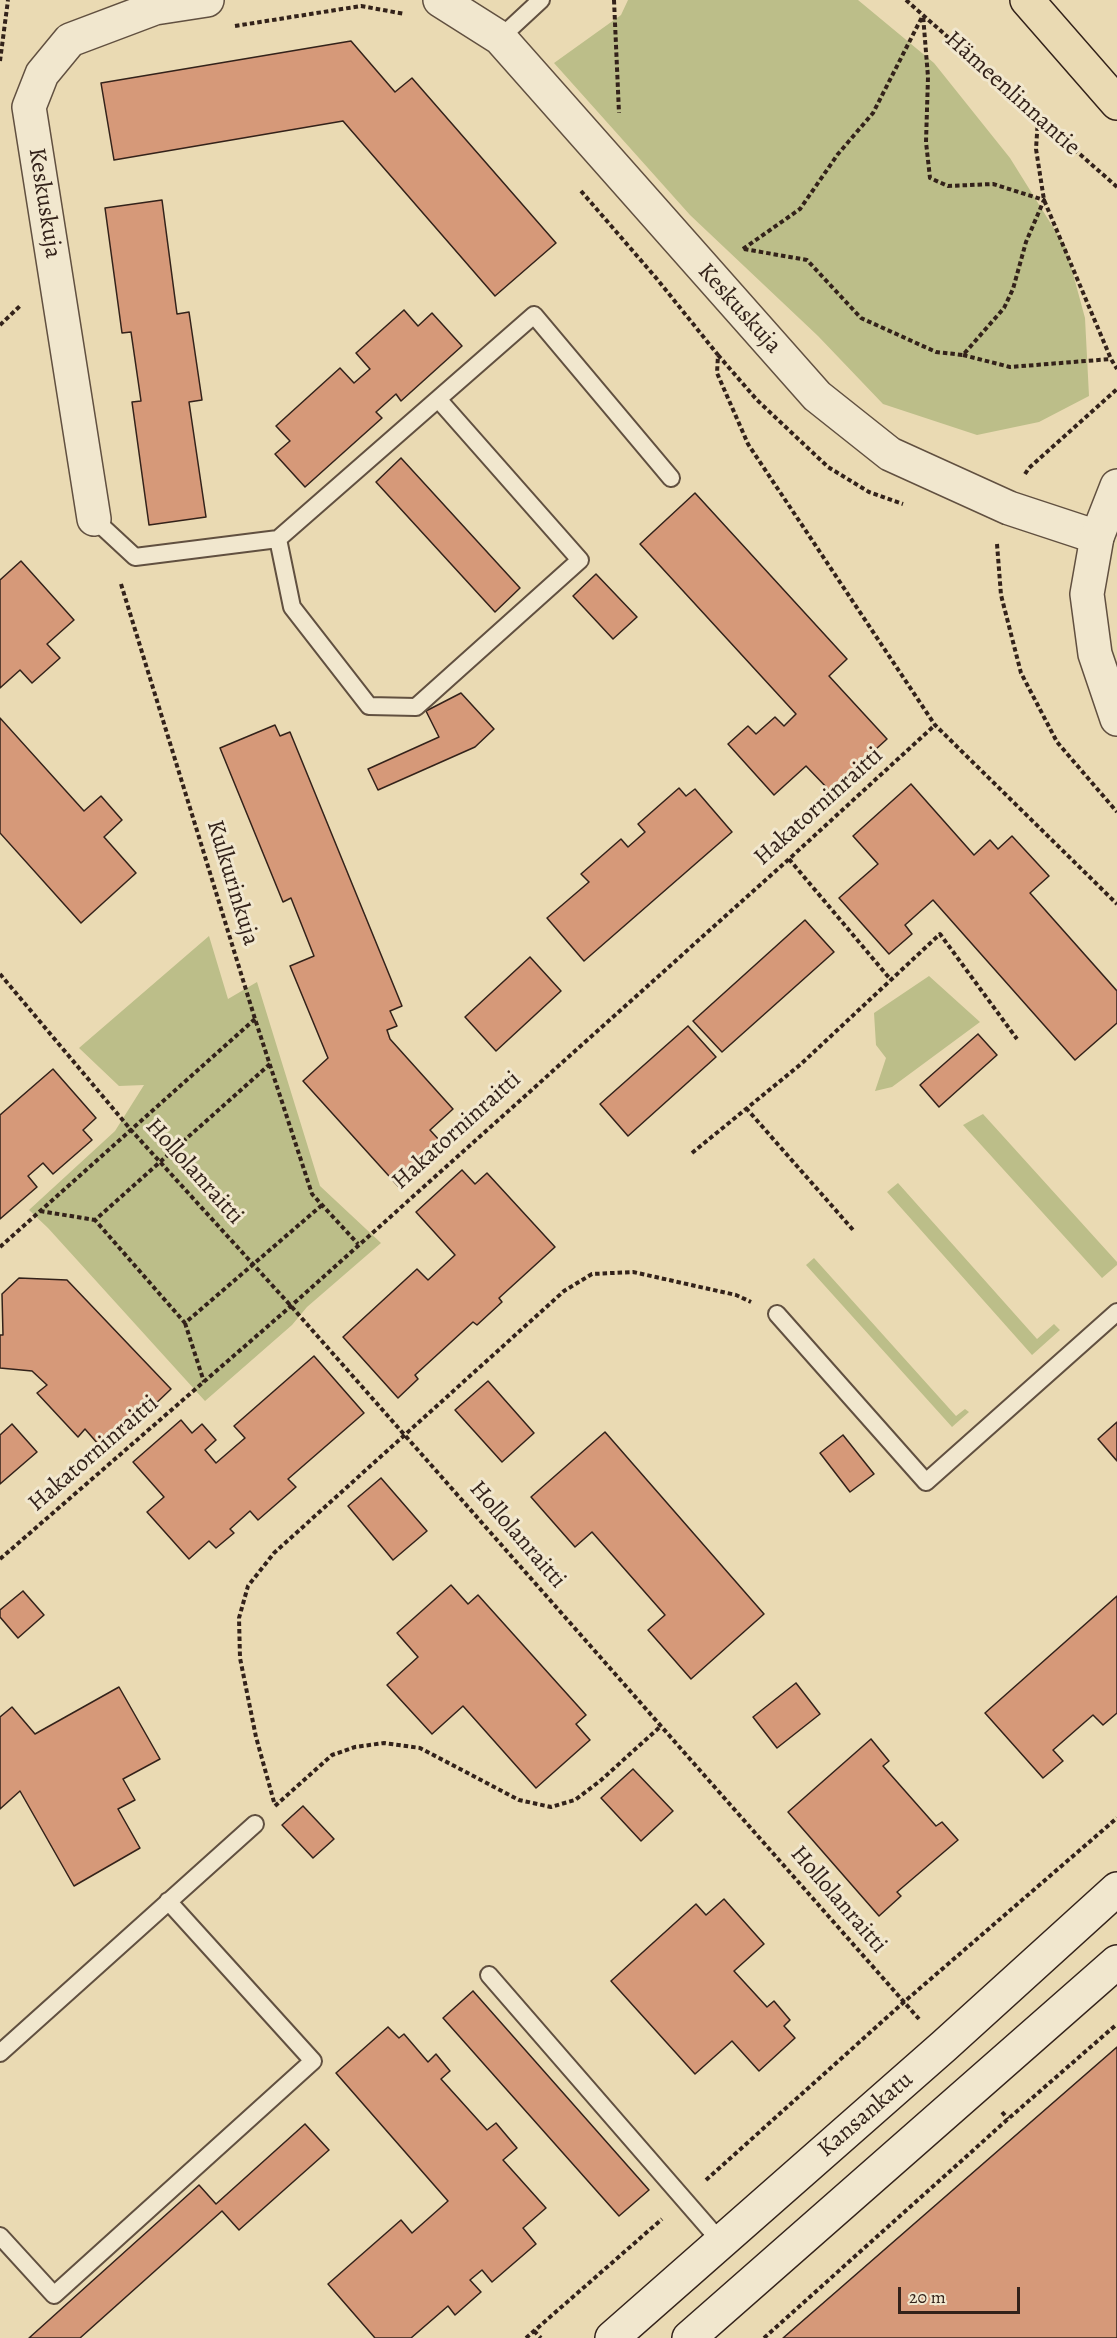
<!DOCTYPE html>
<meta charset="utf-8">
<style>
body{margin:0}
#map{position:relative;width:1117px;height:2338px;overflow:hidden;background:#eadab3;font-family:Alegreya,serif}
canvas{display:block}
.scale{position:absolute;left:898px;top:2287px;width:122px;height:27px;box-sizing:border-box;border:3px solid #33221a;border-top:0;padding-left:8px;font-size:18px;line-height:21px;white-space:nowrap;color:#33221a;-webkit-text-stroke:4px #f1e7ce;paint-order:stroke}
</style>
<div id="map">
<canvas width="1117" height="2338"></canvas>
<div class="scale">20 m</div>
</div>
<script>
const ctx = document.querySelector('canvas').getContext('2d');
ctx.lineJoin = 'round';
function paint(path, color) { ctx.fillStyle = color; ctx.fill(path, 'evenodd'); }
const shape = rows => new Path2D(rows.map(r => 'M' + r).join(''));
function stroke(path, color, width, dash) { ctx.strokeStyle = color; ctx.lineWidth = width; ctx.lineCap = dash ? 'butt' : 'round'; ctx.setLineDash(dash || []); ctx.stroke(path); }
function label(font, color, halo, rows, align = 'center') {
  ctx.font = font + ' Alegreya,serif'; ctx.lineWidth = 6; ctx.setLineDash([]); ctx.textBaseline = 'middle'; ctx.strokeStyle = halo; ctx.fillStyle = color; for (const [text, x, y, turn = 0] of rows) {
    ctx.save(); ctx.translate(x, y); ctx.rotate((+turn || 0) * Math.PI / 180); ctx.textAlign = isNaN(turn) ? turn : align; if (halo) ctx.strokeText(text, 0, 0); ctx.fillText(text, 0, 0); ctx.restore();
  }
}
const green = shape([
 [628,0,858,0,934,63,1010,158,1066,248,1085,318,1089,396,1039,422,977,435,883,404,818,336,690,215,554,63,621,15],
 [209,936,228,999,257,982,320,1186,381,1243,307,1307,292,1325,205,1401,48,1228,29,1210,115,1131,144,1085,119,1086,79,1048],
 [929,976,980,1022,892,1087,875,1091,886,1058,876,1045,874,1013],
 [983,1114,1117,1262,1117,1265,1102,1278,963,1125],
 [898,1183,1037,1339,1054,1324,1060,1330,1032,1355,887,1192],
 [814,1258,956,1416,965,1409,969,1412,952,1427,806,1265]
]);
const building = shape([
 [351,41,395,92,412,78,556,243,495,296,343,121,114,160,101,83,351,41],
 [162,200,177,314,189,312,202,400,189,402,206,517,149,525,132,402,141,401,131,332,122,333,105,208,162,200],
 [404,310,418,326,432,313,462,346,401,401,396,394,376,412,382,418,305,487,275,454,290,441,276,426,340,368,354,383,370,369,356,353,404,310],
 [401,458,520,588,495,612,376,482,401,458],
 [695,493,847,659,829,676,887,739,830,791,806,766,774,795,728,744,748,726,756,734,775,717,784,726,796,714,640,544,695,493],
 [21,561,74,620,47,644,60,658,32,683,20,670,0,688,0,580,21,561],
 [596,574,637,617,613,639,573,596,596,574],
 [461,693,494,729,475,747,378,790,368,769,439,737,426,711,461,693],
 [0,718,84,811,101,796,122,820,104,837,136,873,81,923,0,833,0,718],
 [275,725,280,736,290,732,402,1006,390,1011,397,1026,387,1030,390,1039,453,1109,430,1130,440,1141,420,1159,424,1163,398,1186,303,1081,328,1058,290,966,314,956,291,898,283,902,220,748,275,725],
 [911,784,974,855,990,840,998,849,1012,836,1049,876,1030,893,1117,991,1117,1023,1075,1060,933,900,905,925,912,934,889,954,839,898,878,864,853,836,911,784],
 [679,788,686,796,695,789,732,832,584,961,547,918,589,882,581,874,621,839,628,847,645,832,638,824,679,788],
 [805,920,834,952,722,1052,693,1021,805,920],
 [530,957,561,991,496,1051,465,1017,530,957],
 [688,1026,716,1057,628,1136,600,1104,688,1026],
 [978,1034,997,1055,939,1107,920,1085,978,1034],
 [53,1069,96,1118,83,1130,92,1140,53,1174,43,1163,28,1176,37,1187,0,1219,0,1115,53,1069],
 [462,1170,475,1184,487,1173,555,1247,499,1298,502,1302,477,1325,473,1322,415,1375,418,1379,398,1398,343,1337,417,1269,428,1280,455,1255,416,1212,462,1170],
 [19,1278,67,1280,171,1389,105,1452,85,1429,78,1437,37,1393,47,1385,32,1371,0,1368,0,1335,3,1335,2,1294,19,1278],
 [314,1356,364,1413,288,1479,296,1487,258,1520,250,1511,230,1529,234,1533,216,1548,209,1541,189,1559,147,1512,164,1497,133,1462,181,1420,192,1433,202,1424,216,1440,205,1450,216,1463,245,1438,234,1426,314,1356],
 [488,1381,534,1433,502,1462,455,1410,488,1381],
 [1117,1422,1117,1461,1098,1439,1117,1422],
 [12,1424,37,1452,0,1484,0,1435,12,1424],
 [605,1432,764,1614,691,1679,648,1630,665,1615,592,1532,575,1547,531,1497,605,1432],
 [843,1435,874,1474,850,1492,820,1453,843,1435],
 [381,1478,427,1531,393,1560,348,1506,381,1478],
 [451,1585,468,1604,478,1595,586,1715,576,1724,590,1740,536,1788,463,1706,432,1734,387,1685,418,1657,397,1633,451,1585],
 [23,1591,44,1615,18,1638,0,1617,0,1610,23,1591],
 [1117,1596,1117,1713,1103,1725,1093,1715,1053,1750,1063,1761,1043,1778,985,1713,1117,1596],
 [796,1683,820,1714,777,1748,753,1717,796,1683],
 [119,1687,160,1759,123,1779,135,1800,118,1809,140,1848,74,1886,20,1791,0,1809,0,1717,12,1707,35,1734,119,1687],
 [871,1739,889,1761,883,1766,936,1826,942,1822,958,1840,897,1892,901,1896,879,1916,788,1812,871,1739],
 [633,1769,673,1811,641,1841,601,1798,633,1769],
 [303,1806,334,1839,313,1858,282,1825,303,1806],
 [724,1899,764,1944,734,1971,767,2007,774,2001,790,2020,784,2026,795,2038,759,2071,732,2041,695,2074,611,1981,696,1904,706,1915,724,1899],
 [473,1991,649,2190,619,2216,443,2018,473,1991],
 [388,2027,399,2038,404,2034,428,2062,436,2054,450,2071,441,2079,487,2130,496,2123,517,2148,503,2160,546,2208,523,2228,536,2244,492,2282,482,2270,470,2280,481,2292,455,2315,448,2306,411,2338,375,2338,328,2284,401,2220,412,2233,448,2201,336,2073,388,2027],
 [1117,2047,1117,2338,783,2338,1117,2047],
 [305,2124,329,2150,239,2230,222,2211,80,2338,29,2338,199,2185,216,2204,305,2124]
]);
const path = shape([
 [614,0,619,113],
 [906,0,1117,187],
 [235,26,361,6,405,14],
 [0,61,8,0],
 [1038,119,1036,149,1044,200,1111,359,1117,369],
 [581,191,657,279,718,355,717,373,748,444,935,725,1117,904],
 [743,249,800,209,838,154,873,113,922,17],
 [744,249,807,260,861,318,936,352,963,355,1004,308,1013,289,1026,242,1044,200,993,184,948,186,930,178,926,142,928,77,923,15],
 [0,325,21,305],
 [718,355,757,400,828,467,869,492,903,504],
 [963,355,1010,367,1111,359],
 [1025,474,1029,468,1117,389],
 [997,544,1001,595,1021,673,1057,742,1117,812],
 [121,584,255,1019,312,1194,358,1244],
 [789,859,891,980],
 [0,974,131,1130,291,1306,919,2019],
 [270,1064,95,1220,185,1323,322,1205],
 [746,1108,854,1231],
 [692,1153,801,1064,940,934,1017,1039],
 [40,1211,95,1220],
 [0,1247,255,1019],
 [185,1323,204,1382],
 [0,1559,291,1306,789,859,935,725],
 [274,1802,256,1737,240,1658,239,1618,248,1586,274,1553,564,1291,592,1274,633,1272,736,1295,751,1302],
 [275,1806,332,1755,355,1747,384,1743,420,1748,519,1800,551,1807,575,1800,600,1781,661,1726],
 [1002,2112,1008,2119],
 [706,2180,904,2002,1117,1818],
 [534,2331,541,2338],
 [526,2338,662,2219],
 [764,2338,1008,2119,1117,2024]
]);
const service = shape([
 [500,38,541,0],
 [94,519,135,557,278,539,534,315,671,478],
 [278,539,292,607,369,706,416,707,580,560,438,399],
 [777,1314,926,1482,1117,1312],
 [489,1975,721,2242],
 [0,2053,255,1824],
 [0,2236,54,2295,313,2061,168,1901]
]);
const minor = shape([
 [440,0,500,38,817,396,890,454,1009,508,1097,537],
 [94,519,29,107,42,74,70,40,155,8,207,0]
]);
const tertiary = shape([
 [1117,486,1097,537,1087,594,1095,654,1117,719]
]);
const secondary = shape([
 [612,2338,944,2046,1117,1889],
 [689,2338,1117,1962]
]);
const primary = shape([
 [1027,0,1117,103]
]);
const streetNames = [
 ["Hämeenlinnantie",1012,94,42],
 ["Keskuskuja",44,203,81],
 ["Keskuskuja",739,309,48],
 ["Hakatorninraitti",819,807,-42],
 ["Kulkurinkuja",232,883,73],
 ["Hakatorninraitti",457,1131,-42],
 ["Hollolanraitti",194,1172,48],
 ["Hakatorninraitti",94,1454,-41],
 ["Hollolanraitti",517,1535,49],
 ["Hollolanraitti",838,1900,49],
 ["Kansankatu",866,2115,-41]
];
paint(green, '#bcbe89');
paint(building, '#d69979');
stroke(building, '#33221a', 1.5);
stroke(service, '#615040', 20);
stroke(minor, '#615040', 36);
stroke(tertiary, '#615040', 36);
stroke(secondary, '#33221a', 36);
stroke(primary, '#33221a', 36);
stroke(path, '#33221a', 4, [4.5, 3]);
stroke(service, '#f1e7ce', 16);
stroke(minor, '#f1e7ce', 33);
stroke(tertiary, '#f1e7ce', 33);
stroke(secondary, '#f1e7ce', 33);
stroke(primary, '#eadab3', 33);
label('24px', '#33221a', '#f1e7ce', streetNames);
</script>
